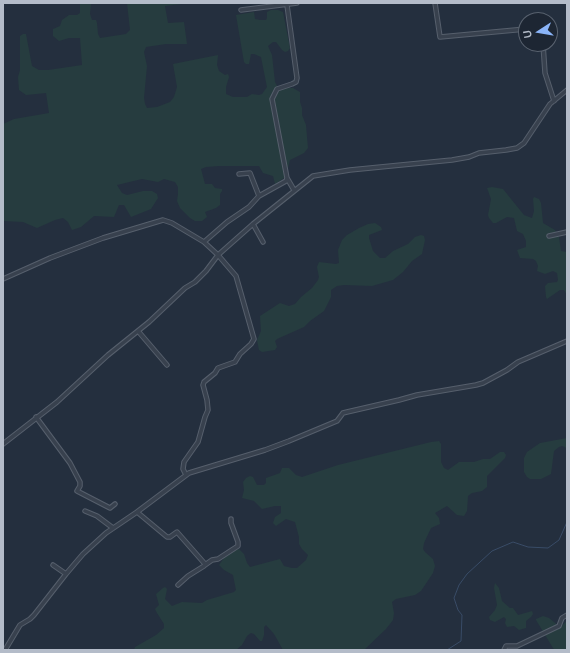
<!DOCTYPE html>
<style>
body{margin:0}
#map{position:relative;width:570px;height:653px;overflow:hidden;background:#242f3e;font-family:Cabin,sans-serif}
canvas{display:block}
.frame{position:absolute;inset:0;border:4px solid #b4bcc9;pointer-events:none}
.north{position:absolute;left:518px;top:12px;width:40px;height:40px;box-sizing:border-box;background:#1d2633;border:1px solid #59626f;border-radius:50%;rotate:258deg;font-size:11px;font-weight:700;line-height:16px;text-align:center;color:#b4bcc9}
.north::after{content:'';display:block;margin:auto;width:14px;height:18px;background:#8ab4f8;clip-path:polygon(50% 0,100% 100%,50% 72%,0 100%)}
</style>
<div id="map">
<canvas width="570" height="653"></canvas>
<div class="frame"></div>
<div class="north">U</div>
</div>
<script>
const ctx = document.querySelector('canvas').getContext('2d');
ctx.lineJoin = 'round';
function paint(path, color) { ctx.fillStyle = color; ctx.fill(path, 'evenodd'); }
const shape = rows => new Path2D(rows.map(r => 'M' + r).join(''));
function stroke(path, color, width, dash) { ctx.strokeStyle = color; ctx.lineWidth = width; ctx.lineCap = dash ? 'butt' : 'round'; ctx.setLineDash(dash || []); ctx.stroke(path); }
const green = shape([
 [80,3,91,3,90,14,92,20,96,20,97,23,98,34,100,38,126,34,130,30,127,3,183,3,182,4,165,6,168,23,184,22,187,44,166,44,146,47,144,52,147,66,144,98,145,104,147,108,157,107,170,102,174,97,177,87,173,64,218,55,217,65,219,71,225,75,228,74,229,77,226,87,226,94,233,97,247,97,252,94,259,95,262,94,267,87,261,57,254,54,251,54,249,64,246,64,244,62,236,15,254,12,255,19,260,20,266,20,267,18,267,12,271,10,278,10,283,12,290,48,288,51,285,52,282,50,276,42,273,42,268,46,272,55,275,82,279,90,283,88,293,88,300,92,300,102,302,108,302,115,306,125,308,148,304,153,290,160,288,168,284,169,284,178,275,184,273,176,263,173,259,166,219,166,206,167,201,169,205,184,212,184,215,188,222,189,222,191,220,194,220,205,216,208,205,212,207,217,202,221,195,221,190,218,180,208,177,201,178,194,178,187,175,182,164,179,158,182,142,179,117,185,122,193,127,195,143,191,152,191,157,194,158,198,151,209,131,217,124,205,119,205,114,217,94,216,81,227,72,230,68,222,63,218,55,220,37,228,23,222,3,221,3,124,14,119,49,113,46,93,26,95,19,90,18,77,20,70,20,36,23,34,26,34,32,66,39,70,48,70,82,65,80,38,69,38,59,41,53,36,53,29,60,26,62,20,69,15,77,15,80,13],
 [492,187,503,189,524,215,532,218,534,211,533,199,534,197,539,199,541,203,543,223,555,230,559,237,561,251,567,252,567,295,564,290,560,290,547,299,546,297,545,286,548,283,557,282,558,280,557,273,553,271,545,274,537,271,538,266,536,261,533,259,520,258,517,250,526,247,526,241,523,234,517,231,514,218,507,217,496,223,493,223,489,218,488,215,491,199,487,188],
 [368,224,375,223,381,227,382,230,369,235,369,238,373,251,380,258,385,258,393,251,408,244,415,237,421,235,424,236,425,240,422,254,412,261,403,272,393,280,372,286,344,285,337,286,331,290,331,297,324,311,310,321,304,327,277,339,275,341,277,347,275,350,262,352,259,350,257,340,261,331,260,316,280,303,289,306,295,304,301,297,312,288,318,280,319,277,317,267,319,262,336,264,339,263,338,250,342,240,347,235,359,228],
 [567,438,567,449,565,447,562,446,559,447,554,451,551,474,541,479,530,479,527,477,524,472,524,458,527,452,540,443],
 [439,441,441,444,441,462,444,468,448,470,459,462,474,462,483,459,490,459,500,452,504,452,506,455,505,458,487,476,487,487,482,491,472,493,468,496,467,511,464,516,457,515,447,506,435,513,439,518,440,524,431,528,424,543,423,549,425,552,433,559,435,566,433,573,421,591,415,595,396,599,392,602,394,613,393,620,386,629,364,650,283,650,274,634,266,625,264,627,264,635,262,641,260,641,254,634,251,633,247,636,242,645,236,650,134,650,135,647,156,635,164,628,164,624,157,613,155,609,159,605,156,594,163,588,165,587,167,589,165,599,172,606,182,602,202,603,207,600,234,592,236,590,233,575,224,570,219,565,224,558,234,551,239,549,244,554,247,563,250,567,280,559,284,566,292,568,297,568,306,560,308,555,302,549,299,544,299,537,295,522,286,519,276,526,273,523,275,517,281,513,281,506,275,506,262,509,254,501,242,498,244,490,243,482,246,478,250,476,253,477,257,485,264,485,266,483,266,478,280,473,282,468,289,468,296,475,302,477,338,465,431,442],
 [495,583,499,588,502,601,510,608,513,608,518,615,532,611,533,614,531,617,526,621,526,628,519,630,514,626,507,627,505,623,506,619,504,617,495,622,490,620,489,617,495,610,497,605,494,588],
 [543,616,549,618,560,627,567,621,567,619,567,650,555,650,553,648,536,620,536,619]
]);
const stream = shape([
 [447,650,461,641,462,615,458,610,454,598,459,585,467,574,492,551,513,542,528,547,548,548,559,540,567,522]
]);
const minor = shape([
 [435,3,440,37,526,29],
 [287,5,297,78,296,82,292,84,277,89,272,99,287,178,294,190],
 [241,10,297,3],
 [543,44,545,73,554,101],
 [239,174,250,173,259,196],
 [253,224,313,176,350,170,452,160,469,157,479,153,506,150,517,148,524,143,550,104,567,90],
 [549,236,567,232],
 [204,242,227,222,249,207,259,196,286,181,287,178],
 [3,279,50,258,103,238,163,220,172,223,204,242,218,255,236,276,254,339,251,344,240,354,235,362,218,368,215,373,204,382,203,385,207,400,208,410,205,417,198,442,184,462,183,469,186,475],
 [138,331,167,365],
 [36,417,70,463,80,482,80,486,77,491,108,507,110,508,115,504],
 [3,444,57,402,108,355,149,322,185,288,195,282,206,271,218,255,253,224,263,242],
 [85,511,97,516,113,528],
 [137,512,167,537,170,537,177,532,205,564,204,566,188,576,178,585],
 [53,565,66,574],
 [205,565,212,560,218,559,238,546,238,542,231,523,231,519],
 [5,650,20,625,30,619,34,615,66,574,83,554,106,533,137,512,189,473,265,450,289,441,337,421,343,413,347,412,399,400,417,395,476,385,483,383,507,370,518,362,567,341],
 [504,650,506,646,517,646,559,626,562,618,567,615]
]);
paint(green, '#263c3f');
stroke(stream, '#394c67', 1);
stroke(minor, '#565f6c', 5.5);
stroke(minor, '#38414e', 3.5);
</script>
